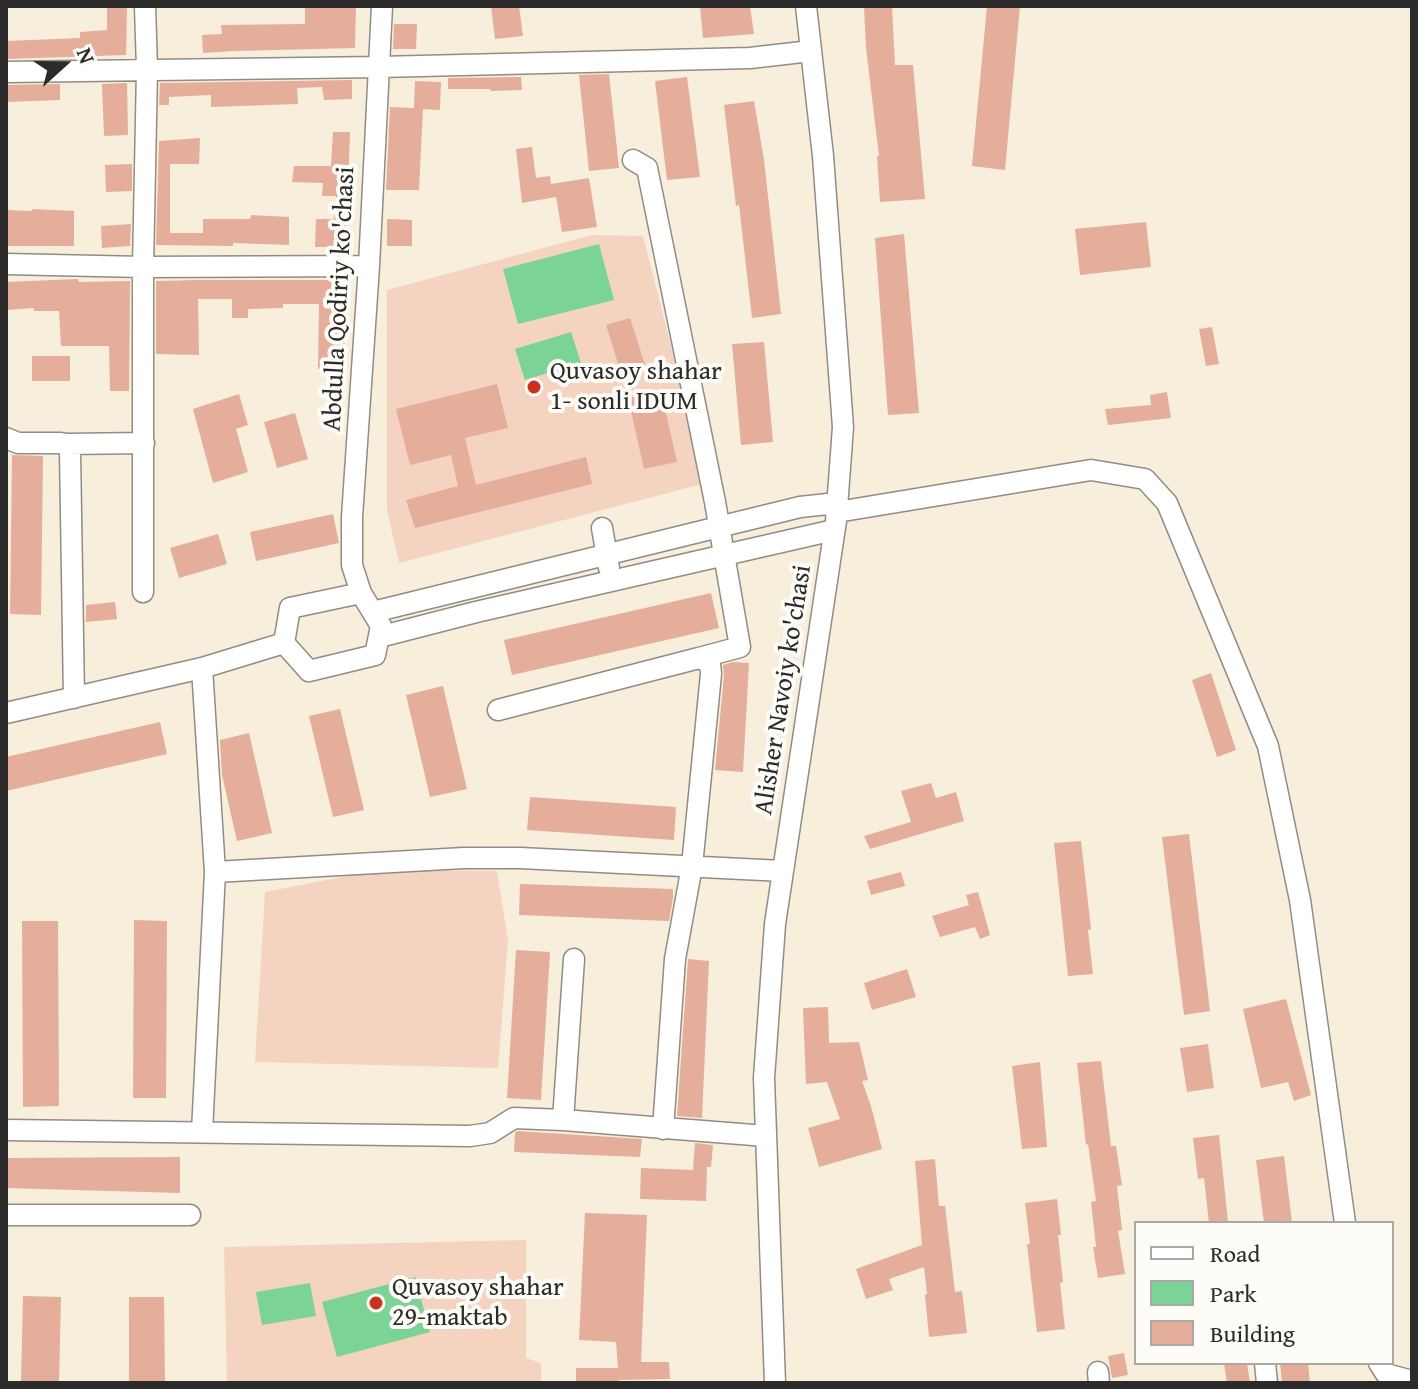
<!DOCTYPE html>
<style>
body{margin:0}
#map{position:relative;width:1418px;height:1389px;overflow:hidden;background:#f7eedc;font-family:"Gentium Book Plus",serif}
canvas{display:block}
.frame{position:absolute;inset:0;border:8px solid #2b2b2b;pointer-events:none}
.legend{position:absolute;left:1134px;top:1221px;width:260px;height:144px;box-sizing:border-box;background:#fdfcf7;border:2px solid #a9a8a5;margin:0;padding:10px 14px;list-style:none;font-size:24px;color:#2b2b2b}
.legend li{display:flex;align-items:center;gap:16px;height:40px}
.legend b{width:40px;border:2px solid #a9a8a5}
.north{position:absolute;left:24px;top:24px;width:80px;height:80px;-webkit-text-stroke:6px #fdfcf7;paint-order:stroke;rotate:69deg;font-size:22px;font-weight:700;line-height:32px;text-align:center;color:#2b2b2b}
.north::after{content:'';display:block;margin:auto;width:28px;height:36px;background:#2b2b2b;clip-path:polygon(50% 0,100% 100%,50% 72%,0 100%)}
</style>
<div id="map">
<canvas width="1418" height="1389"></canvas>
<div class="frame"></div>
<ul class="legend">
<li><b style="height:10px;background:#fff"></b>Road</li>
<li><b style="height:22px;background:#7cd398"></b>Park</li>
<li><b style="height:22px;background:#e4ae9a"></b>Building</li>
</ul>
<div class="north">N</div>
</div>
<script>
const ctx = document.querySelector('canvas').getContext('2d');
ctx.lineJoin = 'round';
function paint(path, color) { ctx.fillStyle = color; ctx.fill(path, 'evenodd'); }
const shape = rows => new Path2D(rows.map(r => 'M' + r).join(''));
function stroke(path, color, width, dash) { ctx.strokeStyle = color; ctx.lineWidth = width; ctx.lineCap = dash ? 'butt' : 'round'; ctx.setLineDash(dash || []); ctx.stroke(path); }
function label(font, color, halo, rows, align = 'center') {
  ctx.font = font + ' "Gentium Book Plus",serif'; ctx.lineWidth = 8; ctx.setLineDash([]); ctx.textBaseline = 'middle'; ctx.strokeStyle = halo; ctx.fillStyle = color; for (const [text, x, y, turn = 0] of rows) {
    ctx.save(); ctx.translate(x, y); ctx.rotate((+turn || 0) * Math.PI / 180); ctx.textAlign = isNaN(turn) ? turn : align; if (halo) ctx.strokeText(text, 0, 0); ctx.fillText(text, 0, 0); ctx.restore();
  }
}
const built = shape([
 [592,235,643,236,706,483,399,563,387,510,387,290],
 [378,870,497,871,508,940,498,1068,255,1062,265,892],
 [526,1240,526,1358,541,1363,541,1383,227,1383,224,1247]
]);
const green = shape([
 [599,244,614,300,518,324,503,269],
 [571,332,581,363,525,380,515,349],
 [415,1277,430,1332,337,1357,322,1302],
 [310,1283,316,1316,262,1325,256,1292]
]);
const building = shape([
 [107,6,127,6,126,55,6,59,6,41,80,38,80,32,107,30],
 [305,6,356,6,355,48,234,51,203,53,202,35,222,34,221,25,305,24],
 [491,6,519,6,523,36,495,39],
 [700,6,750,6,754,34,703,38],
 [864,6,892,6,895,65,913,65,925,199,880,202,877,156,879,156,866,48],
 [987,6,1020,6,1005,170,972,166],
 [394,24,417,24,416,49,393,49],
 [609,74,619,168,589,171,579,75],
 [521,77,522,90,491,91,490,89,448,89,448,78],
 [687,77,700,177,667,180,655,81],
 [352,80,352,99,324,100,322,87,297,88,298,104,211,107,211,95,169,97,169,105,159,105,160,83],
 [415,81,441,82,440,110,423,109,419,190,386,190,390,107,414,108],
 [127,83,128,135,104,136,102,84],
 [60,84,60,100,6,102,6,85],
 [754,101,764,160,781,314,752,318,739,205,736,206,724,105],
 [333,132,350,132,346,247,315,247,316,219,334,219,336,196,322,196,323,183,292,182,294,166,331,166],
 [200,138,199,164,170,164,170,233,203,233,203,219,250,219,251,215,289,217,289,245,233,243,233,246,156,245,159,141],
 [532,147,536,178,550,176,551,184,589,178,597,227,562,232,556,197,522,203,516,149],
 [132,164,132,191,106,192,105,165],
 [32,209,74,211,74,246,6,246,6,210,32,211],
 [387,219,412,220,412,246,387,246],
 [1146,222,1151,267,1080,275,1075,229],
 [131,224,130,246,102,248,101,226],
 [904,234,919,413,888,415,875,238],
 [78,279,79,282,130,281,129,391,110,391,109,346,61,346,59,311,34,311,34,308,6,310,6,282],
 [198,280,344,280,345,368,318,369,319,304,283,304,283,308,248,309,248,318,232,318,232,299,198,299,199,355,156,354,156,281],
 [630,318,646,368,622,376,606,325],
 [1212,327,1219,364,1206,366,1199,329],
 [764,342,773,442,741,445,732,344],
 [32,356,70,356,70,381,32,381],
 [497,384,508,428,465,438,476,485,586,457,592,484,415,528,406,500,458,486,451,455,410,465,396,409],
 [661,391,677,462,644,469,628,398],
 [1167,392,1171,418,1108,425,1105,409,1151,405,1150,395],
 [239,394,248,425,236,429,248,472,213,483,193,409],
 [295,413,308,459,277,468,264,422],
 [12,455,43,456,41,615,10,614],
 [333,514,339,543,256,561,250,532],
 [218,534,227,564,179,578,170,548],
 [711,593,719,628,512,675,504,640],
 [115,602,117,619,86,622,86,605],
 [733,662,749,663,743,772,715,770,724,675,723,665],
 [1211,673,1236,750,1217,757,1192,680],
 [443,686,467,789,430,797,406,695],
 [340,709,364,810,333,817,309,716],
 [160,722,167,754,6,791,6,757],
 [249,733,272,833,237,841,222,775,220,740],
 [931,783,936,798,956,792,964,821,870,849,864,836,911,822,901,791],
 [530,797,676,807,674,840,527,830],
 [1189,834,1210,1011,1184,1015,1162,837],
 [1081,841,1091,929,1088,930,1093,974,1068,976,1054,843],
 [901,872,905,886,871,895,867,881],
 [520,884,673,889,673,898,669,921,519,915],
 [978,892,990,935,980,939,975,927,940,937,932,916,969,905,966,895],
 [134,920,167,921,166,1098,133,1098],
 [22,921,58,921,59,1106,23,1107],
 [516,950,550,952,541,1100,507,1098],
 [688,959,709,961,702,1118,677,1116],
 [907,969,916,997,872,1010,864,983],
 [1286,999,1311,1095,1294,1101,1288,1082,1261,1088,1243,1009],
 [828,1007,829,1043,859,1042,868,1080,862,1081,871,1106,882,1149,819,1167,808,1128,840,1119,827,1082,806,1084,803,1008],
 [1208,1044,1214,1088,1187,1092,1180,1048],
 [1101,1061,1111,1146,1116,1146,1122,1185,1117,1186,1122,1230,1118,1231,1125,1274,1098,1278,1093,1247,1096,1247,1091,1202,1096,1201,1088,1144,1086,1145,1077,1063],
 [1040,1062,1047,1147,1022,1149,1012,1066],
 [517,1131,642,1139,640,1157,514,1152,515,1133],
 [1219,1135,1228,1222,1209,1223,1204,1178,1198,1179,1193,1138],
 [695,1143,713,1145,711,1167,707,1167,706,1201,640,1199,641,1168,693,1170],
 [1284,1156,1292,1223,1264,1223,1256,1160],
 [180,1157,180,1193,6,1188,6,1158],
 [935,1159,939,1206,945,1206,955,1292,962,1291,967,1333,929,1337,925,1295,927,1294,924,1267,889,1279,893,1290,866,1299,856,1269,922,1245,915,1161],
 [1057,1199,1061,1235,1058,1235,1063,1282,1060,1283,1065,1329,1037,1332,1027,1244,1030,1244,1025,1203],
 [585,1213,647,1215,641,1362,669,1362,670,1379,619,1380,619,1383,576,1383,576,1368,618,1368,616,1342,579,1340],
 [23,1296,61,1297,59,1383,21,1383],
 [129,1297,164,1297,165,1383,129,1383],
 [1124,1353,1128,1375,1112,1378,1108,1356],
 [1224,1363,1247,1363,1250,1383,1227,1383],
 [1280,1363,1308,1363,1310,1383,1282,1383]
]);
const minor = shape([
 [6,72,379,67,750,58,811,51],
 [633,160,647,168,715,502,740,647,699,658],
 [6,264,143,267,369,266],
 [6,438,18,443,59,443,66,444,70,451,74,698],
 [66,444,144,443],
 [837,512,1091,470,1145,479,1167,503,1268,746,1300,900,1345,1223],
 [602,528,609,568],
 [143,592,143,267,147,70,145,6],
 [361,593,352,565,352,517,369,266,382,6],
 [361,593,381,626,375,655,309,671,284,643,290,608,361,593],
 [373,612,800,507,837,503],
 [379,637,476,612,834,530],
 [202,668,215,872,202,1132],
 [498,710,699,658,710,663,711,674,692,866,675,959,663,1129],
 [6,713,202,668,284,643],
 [215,872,464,858,520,858,783,871],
 [563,1120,574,959],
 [6,1130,470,1136,490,1133,514,1118,563,1120,766,1136],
 [6,1215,190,1215],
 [1265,1363,1267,1383],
 [1379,1363,1386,1374,1412,1381],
 [1098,1372,1099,1383],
 [775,1383,764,1078,775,924,836,521,843,427,823,156,806,6]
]);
const markers = [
 [534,387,8,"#c8321e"],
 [376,1303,8,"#c8321e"]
];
const streetNames = [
 ["Abdulla Qodiriy ko'chasi",340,299,-87],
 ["Alisher Navoiy ko'chasi",784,690,-81]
];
const poiNames = [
 ["Quvasoy shahar",550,372],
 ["1- sonli IDUM",550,402],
 ["Quvasoy shahar",392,1288],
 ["29-maktab",392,1318]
];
paint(built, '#f4d3c0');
paint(green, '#7cd398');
paint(building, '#e4ae9a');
stroke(minor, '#918c84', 23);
stroke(minor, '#fff', 20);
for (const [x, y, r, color] of markers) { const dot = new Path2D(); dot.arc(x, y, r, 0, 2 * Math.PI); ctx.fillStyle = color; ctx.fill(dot); stroke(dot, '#fdfcf7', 3); }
label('26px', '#2b2b2b', '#fdfcf7', streetNames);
label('26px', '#2b2b2b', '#fdfcf7', poiNames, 'left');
</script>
